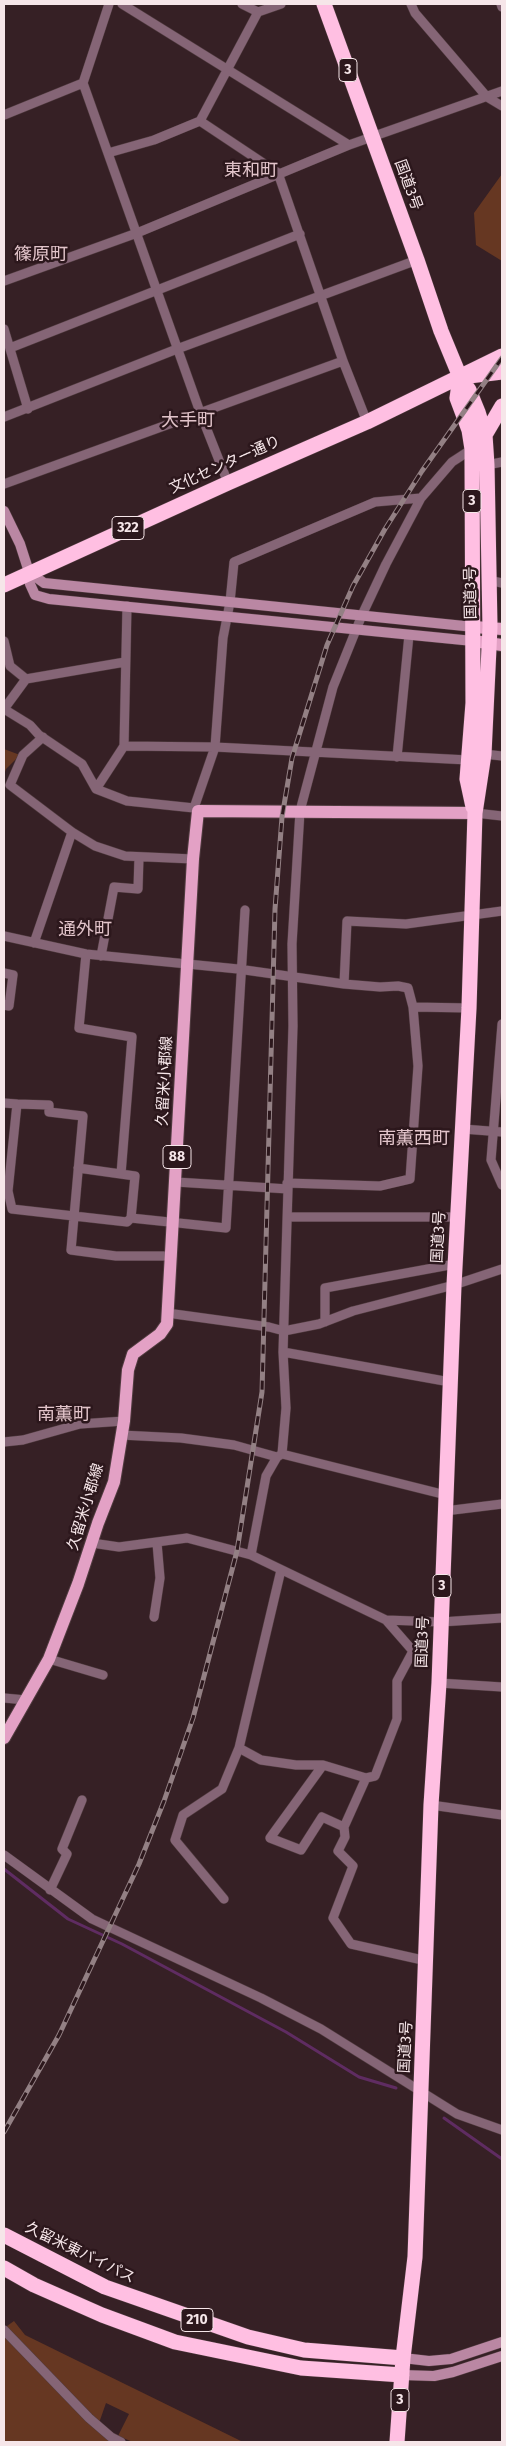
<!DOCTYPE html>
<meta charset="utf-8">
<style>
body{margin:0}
#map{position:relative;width:506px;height:2446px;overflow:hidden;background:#362025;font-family:"Fira Sans",sans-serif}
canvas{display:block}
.frame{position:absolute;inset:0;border:5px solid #f6e6e9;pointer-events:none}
</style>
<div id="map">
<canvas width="506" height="2446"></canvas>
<div class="frame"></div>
</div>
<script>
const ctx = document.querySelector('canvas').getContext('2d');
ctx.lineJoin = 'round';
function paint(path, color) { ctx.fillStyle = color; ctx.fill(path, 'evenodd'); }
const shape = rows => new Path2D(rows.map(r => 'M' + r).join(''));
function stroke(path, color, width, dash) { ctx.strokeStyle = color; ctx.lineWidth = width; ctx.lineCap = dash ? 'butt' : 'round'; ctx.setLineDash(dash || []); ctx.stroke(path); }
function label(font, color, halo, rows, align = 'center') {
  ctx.font = font + ' "Fira Sans","Noto Sans JP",sans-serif'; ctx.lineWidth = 5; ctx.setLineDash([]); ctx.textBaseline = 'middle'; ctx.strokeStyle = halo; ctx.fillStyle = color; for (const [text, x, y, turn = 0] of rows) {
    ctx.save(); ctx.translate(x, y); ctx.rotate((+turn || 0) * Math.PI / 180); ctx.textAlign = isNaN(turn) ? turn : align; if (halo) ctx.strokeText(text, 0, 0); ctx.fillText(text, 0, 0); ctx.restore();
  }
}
const green = shape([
 [502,174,502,261,476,245,474,213],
 [4,749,20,755,6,769,4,775],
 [14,2321,25,2335,243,2442,133,2442,118,2436,129,2414,106,2403,99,2423,7,2331,7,2326],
 [4,2335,113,2442,4,2442]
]);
const stream = shape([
 [4,1869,68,1919,122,1944,286,2032,359,2077,396,2088],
 [444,2118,502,2159]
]);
const street = shape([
 [109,4,83,83,200,412,228,483],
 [122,4,349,145],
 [242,4,258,12],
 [411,4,415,13,487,97,502,106],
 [501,4,502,7],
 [4,115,83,83],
 [200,121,278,173,343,361,367,422],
 [108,153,154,140,200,121,258,12,281,4],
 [4,281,137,233,349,145,502,91],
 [4,329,28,409],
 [10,348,300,234],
 [4,417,177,349,417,260],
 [487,465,502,462],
 [4,484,343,361],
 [488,580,502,583],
 [4,641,10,666,26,679],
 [4,709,30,725,39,735,82,764,96,789,127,801,194,808,215,747,223,638,230,602,234,562,375,502,421,498],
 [4,709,26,679,125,662],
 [43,737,23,755,10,785,72,832,95,846,125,856,193,859],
 [124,746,127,606],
 [484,754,502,756],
 [397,757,409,635],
 [96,789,124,746,215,747,468,760],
 [475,813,502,816],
 [4,936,86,954,238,969,344,984,380,987,398,986,408,988,413,1007,469,1008],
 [34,943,72,832],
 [86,954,79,1028,132,1037,121,1174],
 [101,956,114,887,138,889,139,857],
 [4,973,13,975,9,1006,4,1005],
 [344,984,347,921,406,924,502,911],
 [502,1024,491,1160,502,1185],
 [4,1103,17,1104,8,1191,12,1209,127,1222,131,1218,226,1228,245,910],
 [17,1104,49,1105,49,1112,83,1116,71,1250,116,1256,172,1256],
 [463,1129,502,1132],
 [78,1168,135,1176,131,1218],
 [176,1182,288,1189],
 [287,1183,380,1186,410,1179,418,1066,413,1007],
 [288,1217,458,1217],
 [167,1313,269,1327,284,1331,319,1324,353,1311,454,1285,502,1269],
 [325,1322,325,1288,455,1264],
 [283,1352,450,1382],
 [121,1435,181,1438,234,1445,277,1457,282,1454,446,1495],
 [4,1442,23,1440,80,1424,124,1421],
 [282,1454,286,1408,283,1352,293,1026,292,944,300,811,333,687,362,615,386,564,421,498,452,462,472,449],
 [445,1511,502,1504],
 [92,1543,119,1547,187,1538,251,1555,386,1620,413,1651,397,1681,397,1719,375,1776,366,1778,323,1765,296,1765,261,1760,239,1748],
 [251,1555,266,1476,277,1457],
 [154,1617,160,1578,157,1543],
 [386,1620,441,1622,502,1618],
 [49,1659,103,1675],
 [439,1683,502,1687],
 [4,1698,26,1700],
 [323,1765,270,1838,301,1850,322,1817,344,1827,345,1837,338,1851,353,1866,333,1918,351,1944,427,1961],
 [431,1805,502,1815],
 [344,1827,366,1778],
 [4,1855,92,1919,261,1998,321,2029,457,2114,502,2130],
 [50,1890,67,1854,62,1849,82,1800],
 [224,1899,175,1840,183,1815,222,1789,239,1748,281,1570],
 [4,2330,89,2418,111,2437,121,2442]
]);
const secondary = shape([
 [4,511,20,544,29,572,30,584,35,595,49,599,473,641],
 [29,572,44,583,474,627],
 [403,2358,429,2361,451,2359,502,2342],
 [402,2375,434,2376,453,2372,502,2356]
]);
const primary = shape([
 [474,627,502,629],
 [473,641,502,645],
 [4,1738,49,1659,78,1584,98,1523,114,1482,124,1421,128,1370,133,1354,160,1334,167,1324,193,859,198,811,475,813]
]);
const highway = shape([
 [324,4,417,260,441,331,460,377,469,390,478,412,485,435,487,465,490,627,484,754,475,813,469,1008,454,1285,439,1683,431,1805,415,2257,403,2358,397,2442],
 [469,376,502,372],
 [460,377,457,398,469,430,472,449,473,703,467,779,473,807],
 [485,435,502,406],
 [4,585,228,483,367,422,502,356],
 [4,2235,105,2287,248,2337,304,2350,403,2358],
 [4,2268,34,2285,102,2315,175,2342,301,2368,402,2375]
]);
const rail = shape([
 [4,2132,59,2035,139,1864,164,1801,193,1718,237,1551,262,1392,275,909,282,817,292,758,327,645,353,586,385,529,422,471,502,358]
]);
const shields = [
 [348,70,18],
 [472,501,18],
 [128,528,32],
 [177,1157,28],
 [442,1586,18],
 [197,2320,32],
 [400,2400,18]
];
const shieldNames = [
 ["3",348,70],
 ["3",472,501],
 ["322",128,528],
 ["88",177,1157],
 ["3",442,1586],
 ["210",197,2320],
 ["3",400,2400]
];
const streetNames = [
 ["国道3号",408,185,70],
 ["文化センター通り",225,465,-24],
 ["国道3号",471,593,-91],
 ["久留米小郡線",165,1081,-87],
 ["国道3号",439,1237,-87],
 ["久留米小郡線",86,1507,-73],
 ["国道3号",423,1642,-88],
 ["国道3号",406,2047,-87],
 ["久留米東バイパス",80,2253,26]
];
const quarterNames = [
 ["東和町",251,171],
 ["篠原町",41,255],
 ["大手町",188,421],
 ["通外町",85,930],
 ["南薫西町",414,1139],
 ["南薫町",64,1415]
];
paint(green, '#663722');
stroke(stream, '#5f2c62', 3);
stroke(street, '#513c40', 10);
stroke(secondary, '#513c40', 11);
stroke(primary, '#513c40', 14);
stroke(highway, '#513c40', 16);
stroke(street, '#856576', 9);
stroke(secondary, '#ba87a3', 10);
stroke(primary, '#e3a1c5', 12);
stroke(highway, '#ffbfe2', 15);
stroke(rail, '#938084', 5);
stroke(rail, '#2c171c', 3, [9]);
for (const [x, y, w] of shields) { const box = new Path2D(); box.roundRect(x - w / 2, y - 11.5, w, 23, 4); ctx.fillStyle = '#2c171c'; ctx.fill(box); stroke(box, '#f6e6e9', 1); }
label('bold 14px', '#f6e6e9', null, shieldNames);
label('15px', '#f6e6e9', '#2c171c', streetNames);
label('18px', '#e2c4ca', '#2c171c', quarterNames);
</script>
